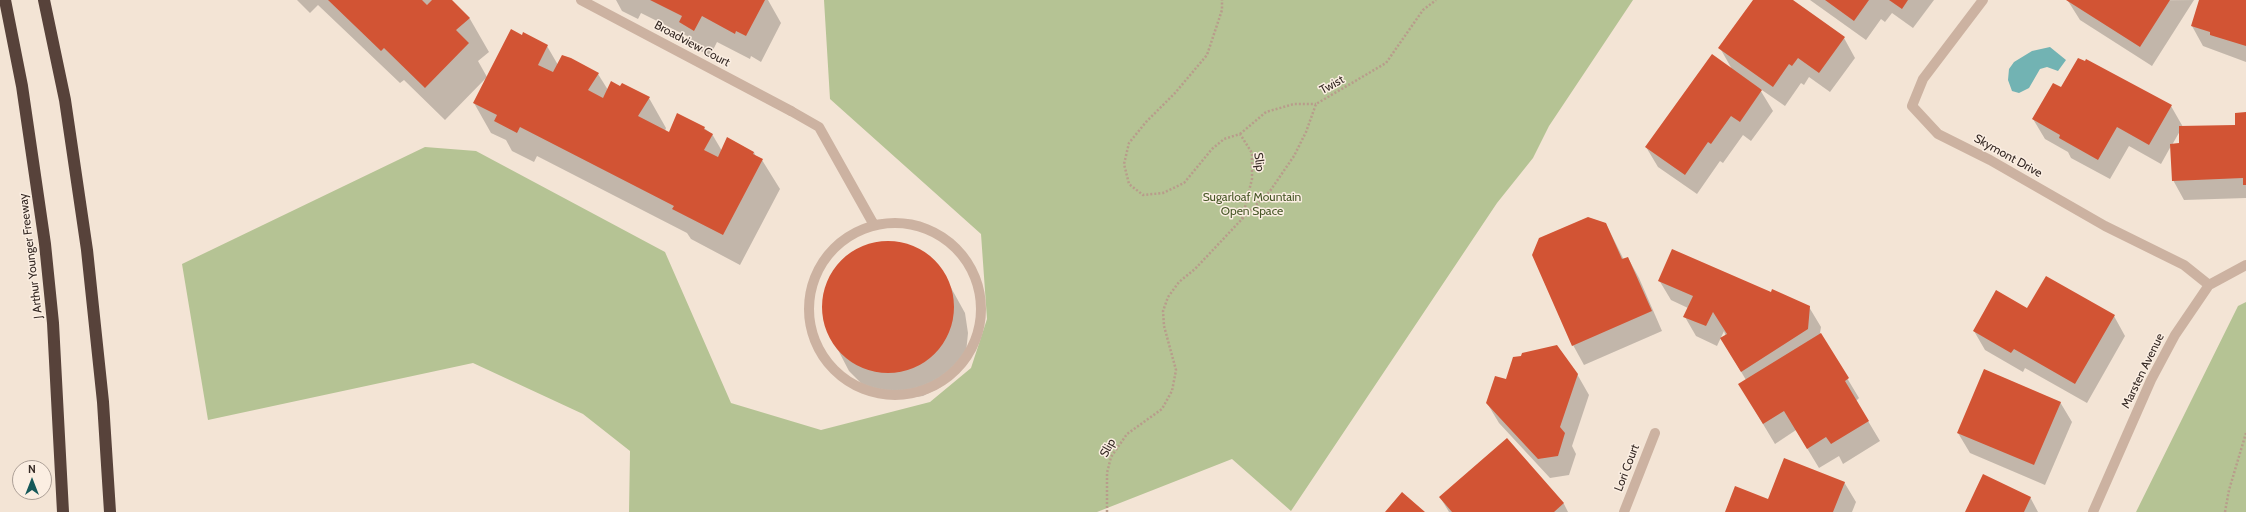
<!DOCTYPE html>
<style>
body{margin:0}
#map{position:relative;width:2246px;height:512px;overflow:hidden;background:#f3e4d5;font-family:Cabin,sans-serif}
canvas{display:block}
.north{position:absolute;left:12px;top:460px;width:40px;height:40px;box-sizing:border-box;background:#fbeee2;border:1px solid #ac9f96;border-radius:50%;rotate:0deg;font-size:11px;font-weight:700;line-height:16px;text-align:center;color:#352924}
.north::after{content:'';display:block;margin:auto;width:14px;height:18px;background:#16595a;clip-path:polygon(50% 0,100% 100%,50% 72%,0 100%)}
</style>
<div id="map">
<canvas width="2246" height="512"></canvas>
<div class="north">N</div>
</div>
<script>
const ctx = document.querySelector('canvas').getContext('2d');
ctx.lineJoin = 'round';
function paint(path, color) { ctx.fillStyle = color; ctx.fill(path, 'evenodd'); }
const shape = rows => new Path2D(rows.map(r => 'M' + r).join(''));
function stroke(path, color, width, dash) { ctx.strokeStyle = color; ctx.lineWidth = width; ctx.lineCap = dash ? 'butt' : 'round'; ctx.setLineDash(dash || []); ctx.stroke(path); }
function label(font, color, halo, rows, align = 'center') {
  ctx.font = font + ' Cabin,sans-serif'; ctx.lineWidth = 3; ctx.setLineDash([]); ctx.textBaseline = 'middle'; ctx.strokeStyle = halo; ctx.fillStyle = color; for (const [text, x, y, turn = 0] of rows) {
    ctx.save(); ctx.translate(x, y); ctx.rotate((+turn || 0) * Math.PI / 180); ctx.textAlign = isNaN(turn) ? turn : align; if (halo) ctx.strokeText(text, 0, 0); ctx.fillText(text, 0, 0); ctx.restore();
  }
}
const green = shape([
 [824,0,1633,0,1549,126,1533,158,1497,203,1291,511,1232,459,1097,512,629,512,630,451,583,414,473,363,208,420,182,264,425,147,476,151,665,252,731,403,821,430,930,402,971,368,987,319,981,234,830,99],
 [2246,302,2246,512,2136,512,2238,306]
]);
const water = shape([
 [2050,47,2066,60,2058,71,2047,67,2040,69,2029,88,2019,93,2012,91,2008,80,2009,69,2014,62,2032,51]
]);
const shadow = shape([
 [297,0,450,0,470,19,489,52,478,61,487,77,547,46,558,65,598,74,608,90,649,98,666,128,665,131,670,133,704,128,712,134,722,151,754,152,756,157,762,160,780,189,740,265,691,239,687,233,537,156,534,162,512,151,506,140,491,133,474,103,486,78,445,120,404,80,400,83,318,5,310,13],
 [616,0,768,0,781,23,761,62,751,56,750,59,717,42,710,56,695,48,689,37,641,13,638,19,622,11],
 [1754,0,1791,0,1844,38,1855,58,1830,92,1809,77,1804,85,1801,83,1785,106,1759,88,1773,111,1751,141,1743,135,1723,163,1720,161,1697,194,1658,167,1646,147,1733,71,1720,48],
 [1810,0,1934,0,1913,28,1892,13,1885,22,1881,19,1866,40],
 [2194,0,2152,66,2080,20,2068,1],
 [2200,0,2246,0,2246,62,2203,46,2192,26],
 [2087,60,2171,106,2183,127,2236,126,2246,113,2246,198,2184,200,2173,180,2171,146,2161,164,2129,146,2110,179,2071,158,2068,152,2045,139,2033,119],
 [2180,131,2180,144,2172,145],
 [1606,224,1624,260,1628,258,1639,278,1662,331,1584,365,1573,345],
 [878,243,900,244,922,252,939,266,965,313,968,333,966,353,956,372,941,387,923,396,902,399,882,396,864,386,849,371,825,325,823,305,827,283,839,264,857,250],
 [1659,280,1771,293,1809,307,1821,327,1820,333,1859,398,1856,401,1880,441,1843,464,1839,456,1819,468,1796,430,1775,444,1739,384,1746,380,1733,358,1724,331,1717,346,1696,336,1685,317,1688,308,1671,300],
 [2028,309,2114,316,2125,336,2087,403,2025,368,2023,372,1985,350,1974,331],
 [1522,357,1577,374,1589,395,1572,446,1576,454,1569,475,1550,478,1499,423,1487,403,1506,381],
 [2060,402,2072,422,2045,485,1970,453,1958,433],
 [1507,439,1564,504,1568,512,1449,512,1440,497],
 [1844,482,1856,502,1852,512,1726,512,1768,500],
 [2030,497,2038,512,1966,512]
]);
const building = shape([
 [328,0,422,0,427,5,432,0,452,0,470,18,456,30,469,43,425,88,384,48,381,51],
 [650,0,765,0,746,36,736,31,735,34,702,16,694,31,679,22,682,16],
 [1753,0,1793,0,1845,37,1819,73,1798,58,1792,66,1789,64,1773,87,1718,48],
 [1825,0,1869,0,1854,21],
 [1889,0,1908,0,1902,9],
 [2066,0,2170,0,2140,47],
 [2199,0,2246,0,2246,46,2210,35,2210,32,2191,26],
 [511,29,522,35,523,32,548,45,538,65,553,72,562,55,571,58,599,73,588,90,603,98,611,81,620,86,622,83,650,97,638,116,669,132,677,113,705,127,704,129,713,134,704,150,718,157,727,137,754,152,753,154,763,159,723,235,672,209,674,206,520,127,517,133,494,121,497,115,473,103],
 [1712,54,1762,90,1740,122,1731,116,1711,144,1708,142,1685,175,1645,147],
 [2078,58,2085,61,2086,59,2172,105,2149,145,2117,127,2098,160,2059,138,2060,135,2032,119,2053,83,2061,87],
 [2246,112,2246,185,2243,185,2243,178,2172,181,2170,144,2179,143,2179,126,2235,125,2235,113],
 [1588,217,1606,223,1622,259,1628,257,1652,311,1572,346,1532,255,1539,238],
 '822 307a66 66 0 1 1 132 0a66 66 0 1 1-132 0Z',
 [1672,249,1771,292,1772,289,1810,306,1808,329,1741,372,1720,338,1727,334,1713,312,1706,326,1683,317,1693,296,1658,281],
 [2046,276,2115,315,2075,384,2014,349,2011,353,1973,331,1996,290,2027,308],
 [1821,333,1849,378,1845,381,1869,421,1831,444,1826,437,1807,449,1784,411,1763,424,1738,384],
 [1557,345,1578,374,1560,427,1565,433,1558,456,1538,459,1486,403,1495,376,1506,379,1513,357,1521,356,1522,353],
 [1984,369,2061,402,2034,465,1957,433],
 [1507,438,1564,503,1554,512,1452,512,1439,497],
 [1784,458,1845,482,1833,512,1725,512,1735,486,1768,499],
 [1983,474,2031,497,2024,512,1965,512],
 [1402,492,1425,512,1385,512]
]);
const path = shape([
 [1240,134,1266,112,1294,104,1316,104],
 [1242,219,1270,191,1294,156,1306,132,1316,104,1386,63,1423,10,1436,0],
 [1107,512,1107,473,1111,457,1127,434,1162,409,1172,391,1176,370,1164,326,1163,311,1168,297,1179,282,1195,269,1242,219,1252,179,1252,153,1240,134,1224,139,1212,149,1184,183,1163,193,1143,195,1129,184,1124,164,1129,143,1146,122,1175,93,1207,55,1222,10,1222,0],
 [2225,512,2229,490,2246,433]
]);
const service = shape([
 [791,111,819,127,874,225],
 '809 309a86 86 0 1 1 172 0a86 86 0 1 1-172 0Z'
]);
const minor = shape([
 [581,0,791,111],
 [1983,0,1923,79,1912,106,1938,134,1990,160,2105,226,2184,265,2209,285],
 [1624,512,1655,433],
 [2093,512,2151,380,2175,335,2209,285,2246,265]
]);
const motorway = shape([
 [5,0,22,86,45,244,53,323,63,512],
 [44,0,65,100,87,250,103,402,110,512]
]);
const streetNames = [
 ["Broadview Court",692,44,28],
 ["Twist",1332,85,-29],
 ["Skymont Drive",2008,156,29],
 ["Slip",1259,162,83],
 ["J Arthur Younger Freeway",31,256,-97],
 ["Marsten Avenue",2143,371,-64],
 ["Slip",1108,448,-61],
 ["Lori Court",1627,468,-69]
];
const parkNames = [
 ["Sugarloaf Mountain",1252,197],
 ["Open Space",1252,211]
];
paint(green, '#b5c394');
paint(water, '#72b3b3');
paint(shadow, '#0003');
paint(building, '#d25434');
stroke(path, '#b89c8b', 2.5, [2, 2]);
stroke(service, '#ccb2a1', 10);
stroke(minor, '#ccb2a1', 10);
stroke(motorway, '#57423a', 12);
label('12px', '#352924', '#fbeee2', streetNames);
label('12px', '#465626', '#fbeee2', parkNames);
</script>
